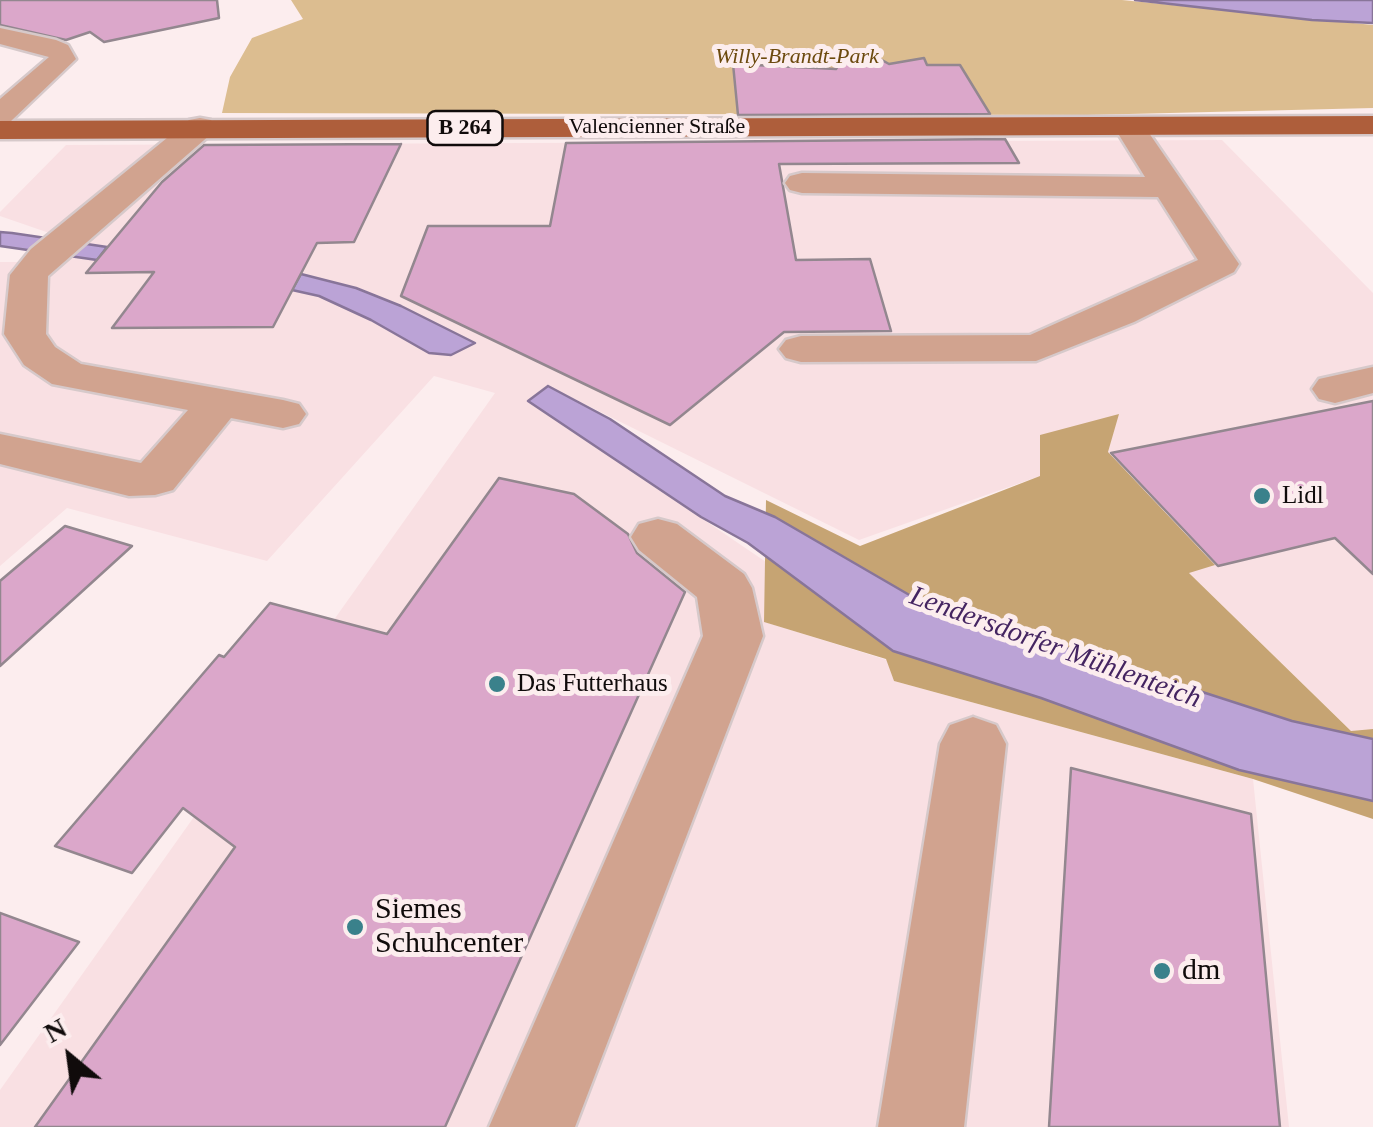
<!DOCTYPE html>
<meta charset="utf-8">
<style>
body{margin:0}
#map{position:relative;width:1373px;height:1127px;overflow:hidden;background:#fcedee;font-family:Georgia,serif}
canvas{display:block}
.north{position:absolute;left:20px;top:1007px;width:100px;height:100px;-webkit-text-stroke:8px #fcedee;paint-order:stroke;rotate:331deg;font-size:28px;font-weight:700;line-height:40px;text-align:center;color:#100b0b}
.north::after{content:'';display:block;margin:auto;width:35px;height:45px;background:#100b0b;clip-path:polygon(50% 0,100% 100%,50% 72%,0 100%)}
</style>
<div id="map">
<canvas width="1373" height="1127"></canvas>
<div class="north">N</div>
</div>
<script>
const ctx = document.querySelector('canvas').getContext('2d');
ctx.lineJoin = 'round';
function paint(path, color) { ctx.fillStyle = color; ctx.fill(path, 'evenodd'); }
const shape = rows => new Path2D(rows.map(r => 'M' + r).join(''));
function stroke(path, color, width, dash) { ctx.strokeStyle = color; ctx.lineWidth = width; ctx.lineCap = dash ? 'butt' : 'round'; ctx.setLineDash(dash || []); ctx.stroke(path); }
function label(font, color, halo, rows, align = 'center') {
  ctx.font = font + ' Georgia,serif'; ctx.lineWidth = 10; ctx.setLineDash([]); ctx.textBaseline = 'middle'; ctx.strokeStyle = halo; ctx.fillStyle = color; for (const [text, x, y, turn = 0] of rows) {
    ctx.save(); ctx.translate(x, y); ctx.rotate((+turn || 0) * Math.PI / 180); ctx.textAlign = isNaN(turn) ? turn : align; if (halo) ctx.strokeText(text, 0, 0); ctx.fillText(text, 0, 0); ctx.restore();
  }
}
const built = shape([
 [1222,140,1373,293,1373,729,1351,731,1188,572,1214,564,1108,452,1118,414,1040,476,859,540,548,386,529,401,766,562,765,622,887,660,894,681,1253,779,1289,1127,0,1127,0,1090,495,393,434,376,267,561,67,508,0,566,0,262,24,262,55,235,0,216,0,212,66,145]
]);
const green = shape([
 [291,0,1122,0,1373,25,1373,108,1088,115,222,113,230,77,252,38,303,19]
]);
const forest = shape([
 [1119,414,1108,452,1215,565,1189,573,1351,731,1373,729,1373,819,1253,779,894,681,886,659,764,622,766,500,860,546,1040,476,1040,435]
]);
const water = shape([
 [1135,0,1373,0,1373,23,1312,20,1135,0],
 [0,232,12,233,107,247,97,260,0,246,0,232],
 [301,274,356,288,401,306,475,343,451,355,429,353,371,320,319,296,292,290,301,274],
 [548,386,610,419,725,496,775,517,918,600,1292,721,1373,739,1373,801,1239,770,1041,698,893,651,748,543,701,517,528,401,548,386]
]);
const building = shape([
 [0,0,217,0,219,18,104,42,90,32,66,40,0,25,0,0],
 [858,52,873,55,889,64,924,58,927,65,960,65,990,114,738,115,733,64,836,69,847,53,858,52],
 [1005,139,1019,163,779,164,796,260,870,259,891,331,784,332,670,425,401,296,428,226,550,226,566,143,1005,139],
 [401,144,354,242,317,243,273,327,112,328,154,272,86,273,162,182,204,145,401,144],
 [1373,401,1373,574,1335,538,1218,566,1111,453,1373,401],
 [499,478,574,494,628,534,637,553,685,592,445,1127,35,1127,235,847,183,808,132,873,55,846,219,655,224,657,270,603,387,634,499,478],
 [65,526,132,546,0,666,0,581,65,526],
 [1071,768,1251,814,1280,1127,1049,1127,1071,768],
 [0,913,79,942,0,1045,0,913]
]);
const minor = shape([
 [0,28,56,40,68,45,76,59,11,121,0,124,0,99,49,57,0,44,0,28],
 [200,118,211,120,215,127,211,134,48,276,46,334,55,347,81,364,283,400,299,404,306,414,299,424,283,428,231,418,173,490,155,495,129,496,0,464,0,434,141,463,188,410,52,384,24,365,4,334,10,275,31,249,189,120,200,118],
 [1129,118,1140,120,1239,264,1234,272,1134,322,1036,361,801,362,786,358,779,349,786,340,801,336,1030,335,1198,260,1158,197,802,193,790,190,785,183,790,176,802,173,1145,177,1114,127,1118,120,1129,118],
 [1373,367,1373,393,1335,403,1319,399,1312,389,1319,379,1373,367],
 [658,519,677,524,744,574,752,588,763,636,575,1127,489,1127,703,636,697,597,639,550,631,537,639,524,658,519],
 [973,717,996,725,1006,744,964,1127,878,1127,940,744,950,725,973,717]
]);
const major = shape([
 [1373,116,1373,134,0,139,0,121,1373,116]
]);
const markers = [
 [1262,496,10,"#3a818b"],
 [497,684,10,"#3a818b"],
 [355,927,10,"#3a818b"],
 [1162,971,10,"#3a818b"]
];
const farParknames = [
 ["Willy-Brandt-Park",797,57]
];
const farStreetnames = [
 ["Valencienner Straße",657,127]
];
const shields = [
 [465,128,75]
];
const shieldNames = [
 ["B 264",465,128]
];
const poiNames = [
 ["Lidl",1282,496],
 ["Das Futterhaus",517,684]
];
const waterNames = [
 ["Lendersdorfer Mühlenteich",1055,648,20]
];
const nearPoinames = [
 ["Siemes",375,910],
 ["Schuhcenter",375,944],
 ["dm",1182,971]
];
paint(built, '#f9e0e3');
paint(green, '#dcbd90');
paint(forest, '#c6a473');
paint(water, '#bba3d6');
stroke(water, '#887599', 2.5);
paint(building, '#dba7ca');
stroke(building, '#93878f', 2.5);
stroke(minor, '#d6c9ca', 5);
stroke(major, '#d6c9ca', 5);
paint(minor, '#d1a38f');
paint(major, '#ae5e3b');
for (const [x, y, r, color] of markers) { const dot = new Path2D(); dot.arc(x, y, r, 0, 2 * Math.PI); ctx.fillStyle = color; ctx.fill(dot); stroke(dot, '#fcedee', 4); }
label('italic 22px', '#6c4a0e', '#fcedee', farParknames);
label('22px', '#100b0b', '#fcedee', farStreetnames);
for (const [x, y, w] of shields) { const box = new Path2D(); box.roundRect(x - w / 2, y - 17, w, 34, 8); ctx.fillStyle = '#fcedee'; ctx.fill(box); stroke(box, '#100b0b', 2.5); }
label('bold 22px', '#100b0b', null, shieldNames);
label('25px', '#100b0b', '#fcedee', poiNames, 'left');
label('italic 28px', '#442461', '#fcedee', waterNames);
label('30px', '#100b0b', '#fcedee', nearPoinames, 'left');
</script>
